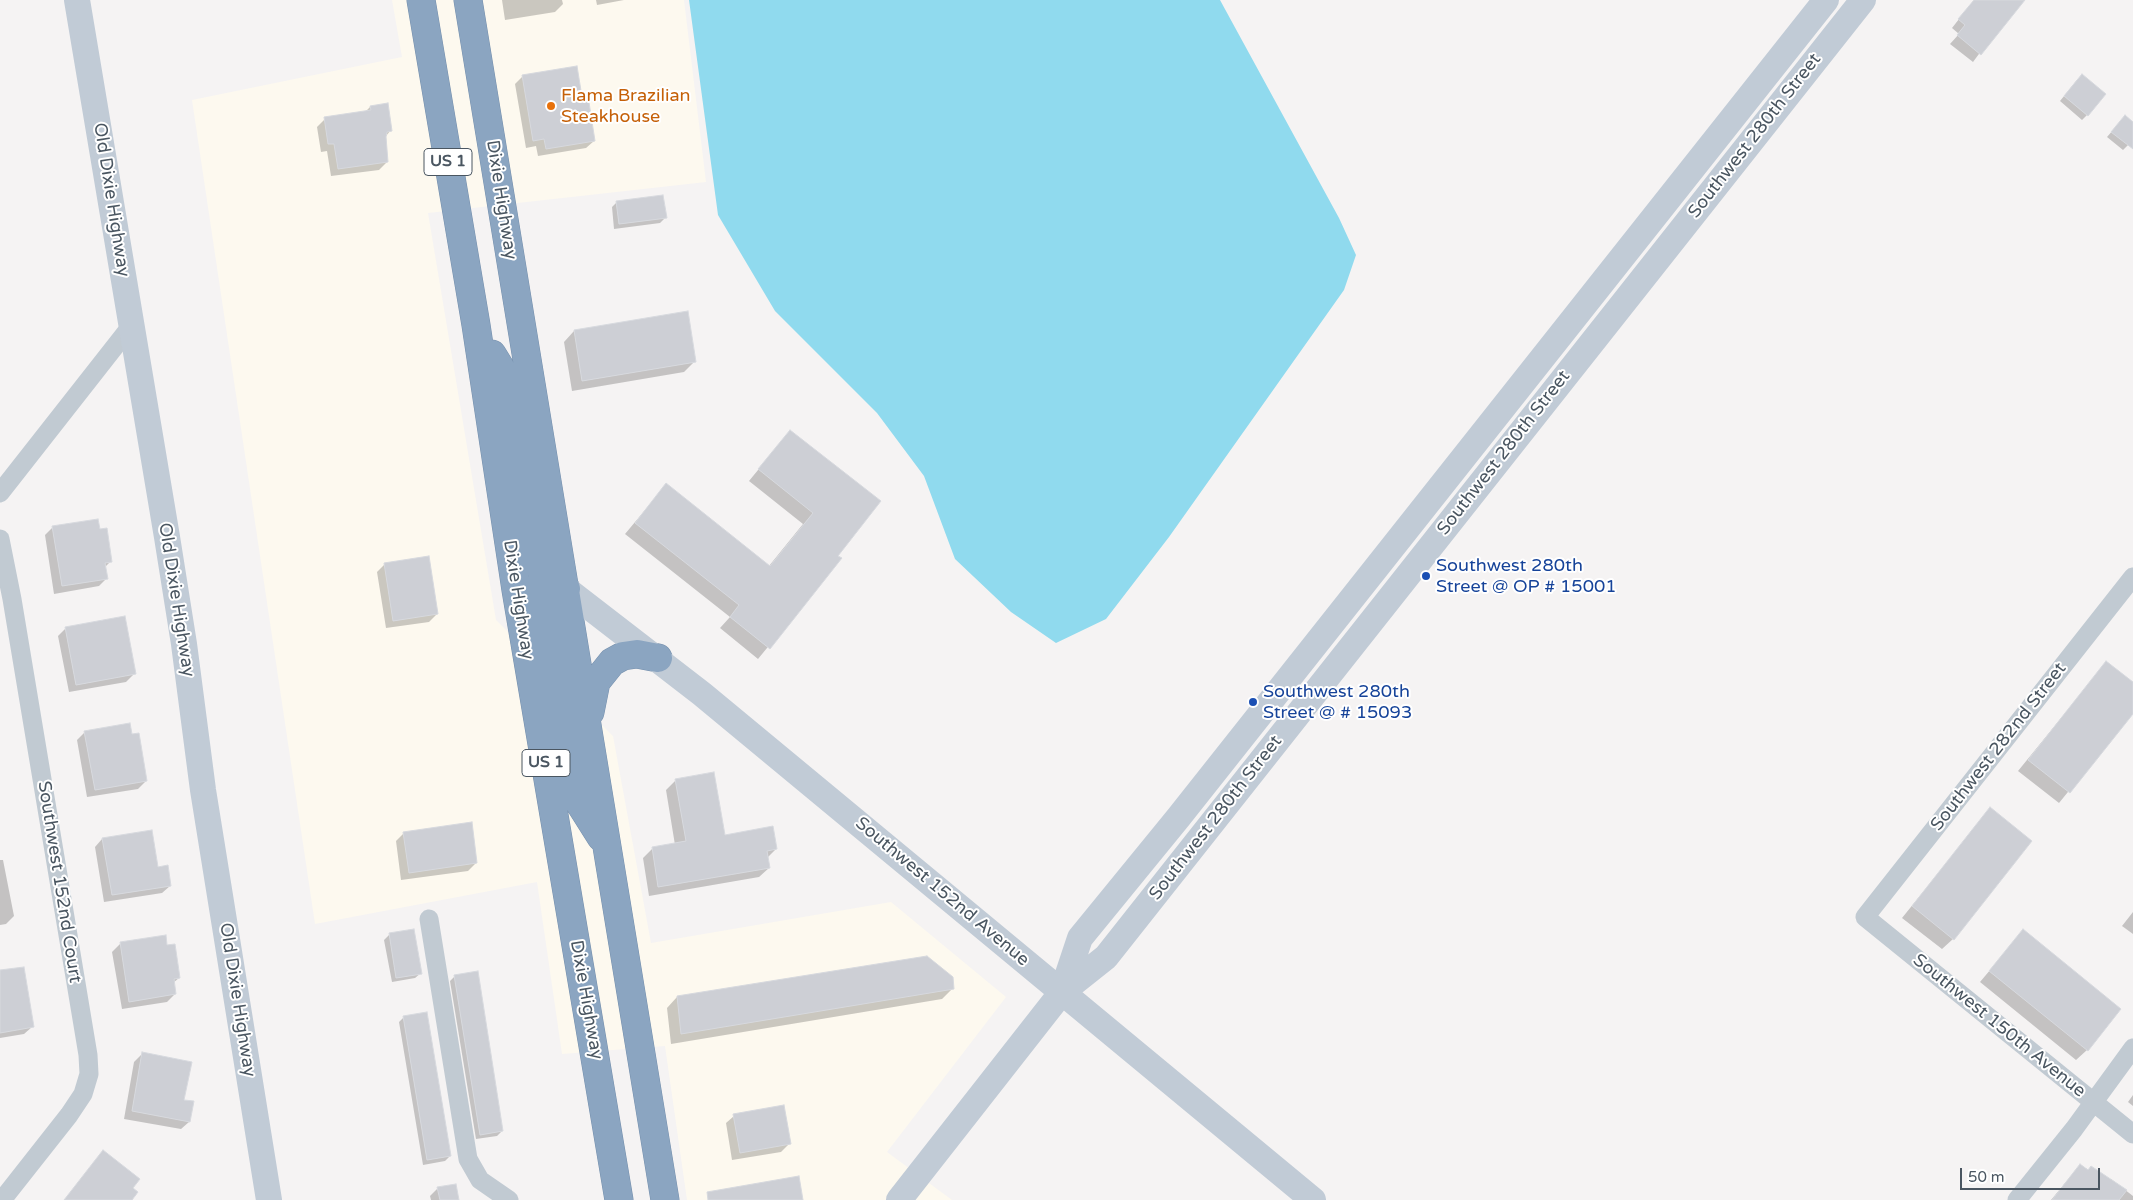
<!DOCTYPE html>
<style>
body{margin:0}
#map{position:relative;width:2133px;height:1200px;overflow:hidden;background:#f5f3f3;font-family:"Varela Round",sans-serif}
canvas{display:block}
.scale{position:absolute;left:1960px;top:1168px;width:140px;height:22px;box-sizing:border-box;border:2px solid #4a5661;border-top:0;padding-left:6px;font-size:15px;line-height:18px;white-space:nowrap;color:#4a5661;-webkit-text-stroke:4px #fff;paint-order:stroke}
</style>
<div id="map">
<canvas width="2133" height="1200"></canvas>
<div class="scale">50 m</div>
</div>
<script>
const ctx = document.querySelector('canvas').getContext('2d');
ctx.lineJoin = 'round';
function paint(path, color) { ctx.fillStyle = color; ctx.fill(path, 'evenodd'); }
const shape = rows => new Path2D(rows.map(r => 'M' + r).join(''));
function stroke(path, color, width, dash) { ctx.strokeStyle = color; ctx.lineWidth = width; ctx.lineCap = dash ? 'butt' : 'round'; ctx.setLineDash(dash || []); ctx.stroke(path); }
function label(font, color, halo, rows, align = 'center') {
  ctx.font = font + ' "Varela Round",sans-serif'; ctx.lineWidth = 4; ctx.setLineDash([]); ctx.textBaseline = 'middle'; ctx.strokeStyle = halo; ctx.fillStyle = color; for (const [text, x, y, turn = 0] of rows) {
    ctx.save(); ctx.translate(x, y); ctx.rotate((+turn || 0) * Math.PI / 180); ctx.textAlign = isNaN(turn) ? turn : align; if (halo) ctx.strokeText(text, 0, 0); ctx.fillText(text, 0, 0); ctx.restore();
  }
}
const commercial = shape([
 [392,0,684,0,706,182,428,213,496,620,613,736,651,943,891,902,1006,997,887,1152,952,1200,687,1200,665,1046,562,1054,537,882,315,924,192,100,402,57]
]);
const water = shape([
 [689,0,1220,0,1339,218,1356,255,1344,290,1169,537,1106,619,1056,643,1011,612,955,559,924,476,877,413,775,311,718,215]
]);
const shadow = shape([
 [502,0,562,0,563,4,555,12,505,20],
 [596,0,624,0,597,5],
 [1974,0,2019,0,1973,62,1950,44,1959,34,1952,28],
 [523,76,581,98,594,141,586,148,538,156,536,146,526,148,515,84],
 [2077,80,2087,115,2082,120,2060,101],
 [370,107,391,130,386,136,387,162,379,170,331,176,327,151,321,152,317,127,325,119,365,112],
 [2120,122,2133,124,2133,140,2123,150,2107,137],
 [617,202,665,218,660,223,614,229,612,207],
 [574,331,695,361,684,372,572,391,564,342],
 [790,431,836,556,840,559,758,659,720,628,730,617,625,534,666,485,769,566,803,524,749,481],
 [53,527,99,531,111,561,105,567,107,578,99,586,54,594,45,535],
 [385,564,437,614,429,622,386,628,377,572],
 [66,628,134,674,126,682,69,692,58,636],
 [2106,663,2133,684,2133,712,2059,803,2018,771],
 [85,732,131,735,146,781,138,789,87,797,77,740],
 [676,780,724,836,776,849,767,858,769,868,759,877,649,896,643,858,652,849,675,845,666,790],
 [1990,809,1953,939,1942,949,1902,918],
 [404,833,476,863,468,871,401,880,396,841],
 [102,839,157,868,170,886,162,893,104,902,95,847],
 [0,860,3,860,14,916,6,924,0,925],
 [2133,912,2133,934,2122,926],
 [413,930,421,973,415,978,392,982,384,940,389,935],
 [2023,931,2087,1050,2076,1060,1980,982],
 [120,944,166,947,179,978,173,983,175,994,167,1002,122,1009,112,952],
 [0,972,32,1027,24,1034,0,1038],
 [455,976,502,1131,497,1136,476,1139,450,981],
 [953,988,942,999,671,1044,667,1008,677,997],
 [404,1017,450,1156,445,1161,423,1165,399,1022],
 [142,1054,189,1122,181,1129,124,1119,134,1062],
 [2133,1095,2133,1106,2128,1102],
 [734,1116,789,1144,781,1152,732,1160,726,1123],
 [2080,1165,2109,1181,2111,1179,2133,1196,2133,1200,2051,1200],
 [438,1188,458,1200,431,1200,430,1196]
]);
const building = shape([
 [1974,0,2025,0,1981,55,1957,35,1965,25,1958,19,1974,0],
 [577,66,582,97,588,96,595,141,546,149,544,139,533,141,522,75,577,66],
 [2082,74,2106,94,2088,116,2064,96,2082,74],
 [388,103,392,131,387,132,386,137,388,162,338,169,334,144,328,144,324,117,371,110,370,106,388,103],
 [2125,115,2133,122,2133,149,2111,132,2125,115],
 [663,195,667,218,619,224,616,201,663,195],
 [688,311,696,362,582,381,574,330,688,311],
 [790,430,881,501,838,556,842,558,770,649,730,617,739,605,635,523,666,483,770,566,813,513,758,469,790,430],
 [98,519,100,529,107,528,112,562,105,563,108,579,62,586,52,526,98,519],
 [429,556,438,614,393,621,384,563,429,556],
 [125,616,136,674,76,685,65,627,125,616],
 [2106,661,2133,682,2133,714,2070,793,2028,760,2106,661],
 [130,723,132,734,139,733,147,781,95,790,84,731,130,723],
 [714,772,725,835,773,826,777,849,767,851,770,868,658,887,652,847,686,841,675,779,714,772],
 [1990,807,2032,841,1954,940,1912,906,1990,807],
 [472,822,477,863,409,873,403,832,472,822],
 [152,830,158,867,168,865,171,886,112,895,102,838,152,830],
 [414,929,422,974,396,978,389,933,414,929],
 [2023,929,2121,1009,2088,1051,1989,971,2023,929],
 [166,935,167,945,175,944,180,978,174,979,176,994,129,1002,120,942,166,935],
 [927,956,953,977,954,989,681,1034,677,996,927,956],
 [24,967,34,1027,0,1033,0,970,24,967],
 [478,971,503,1131,480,1135,454,975,478,971],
 [427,1012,451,1156,427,1160,403,1016,427,1012],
 [142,1052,192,1062,184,1100,194,1101,190,1122,132,1111,142,1052],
 [784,1105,791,1144,740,1153,733,1114,784,1105],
 [103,1150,140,1179,133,1188,138,1192,132,1200,64,1200,103,1150],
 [2080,1164,2088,1170,2091,1166,2127,1190,2119,1200,2052,1200,2080,1164],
 [799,1176,803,1200,708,1200,707,1192,799,1176],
 [456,1184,459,1200,440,1200,437,1187,456,1184]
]);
const street = shape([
 [0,493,131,326],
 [0,539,12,599,88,1055,89,1074,83,1094,69,1115,2,1200],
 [2133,577,1865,917,2133,1134],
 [429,919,468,1159,480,1180,509,1200],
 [2017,1200,2074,1129,2133,1048]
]);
const secondary = shape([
 [77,0,167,537,184,644,203,790,269,1200],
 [566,589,702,694,1313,1200],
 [1062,992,1080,938,1178,818,1826,0],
 [899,1200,1062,992,1106,957,1863,0]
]);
const highway = shape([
 [421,0,476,325,516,590,619,1200],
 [468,0,665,1200],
 [492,354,500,367,511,415,536,562,543,573,566,589],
 [516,590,528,590,538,596,544,611,564,739,577,799,601,837],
 [590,712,596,682,612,662,623,656,637,654,658,658]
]);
const markers = [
 [551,106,5,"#e8710a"],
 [1426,576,5,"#1a4fb4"],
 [1253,702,5,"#1a4fb4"]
];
const shields = [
 [448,162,48],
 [546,763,48]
];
const shieldNames = [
 ["US 1",448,162],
 ["US 1",546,763]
];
const foodNames = [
 ["Flama Brazilian",561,96],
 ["Steakhouse",561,117]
];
const streetNames = [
 ["Southwest 280th Street",1755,136,-52],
 ["Old Dixie Highway",111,200,81],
 ["Dixie Highway",501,200,81],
 ["Southwest 280th Street",1504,453,-52],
 ["Old Dixie Highway",176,600,81],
 ["Dixie Highway",518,600,81],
 ["Southwest 282nd Street",1999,747,-52],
 ["Southwest 280th Street",1216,818,-52],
 ["Southwest 152nd Court",59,882,81],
 ["Southwest 152nd Avenue",942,892,40],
 ["Old Dixie Highway",237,1000,81],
 ["Dixie Highway",586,1000,80],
 ["Southwest 150th Avenue",1999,1026,39]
];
const transitNames = [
 ["Southwest 280th",1436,566],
 ["Street @ OP # 15001",1436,587],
 ["Southwest 280th",1263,692],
 ["Street @ # 15093",1263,713]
];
paint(commercial, '#fdf9ef');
paint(water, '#90daee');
paint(shadow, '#0003');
paint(building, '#cdcfd5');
stroke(building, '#d7d9de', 1);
stroke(highway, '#7690ad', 29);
stroke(street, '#c1cad2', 19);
stroke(secondary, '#c1cbd6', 26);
stroke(highway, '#8ba5c1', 28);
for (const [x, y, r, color] of markers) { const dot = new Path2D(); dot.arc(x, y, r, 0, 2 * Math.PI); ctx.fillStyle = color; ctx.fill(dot); stroke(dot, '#fff', 2); }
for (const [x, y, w] of shields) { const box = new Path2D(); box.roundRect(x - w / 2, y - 13.5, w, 27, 4); ctx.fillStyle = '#fff'; ctx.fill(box); stroke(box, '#4a5661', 1); }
label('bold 16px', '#4a5661', null, shieldNames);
label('18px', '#c56008', '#fff', foodNames, 'left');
label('18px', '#4a5661', '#fff', streetNames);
label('18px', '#164399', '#fff', transitNames, 'left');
</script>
